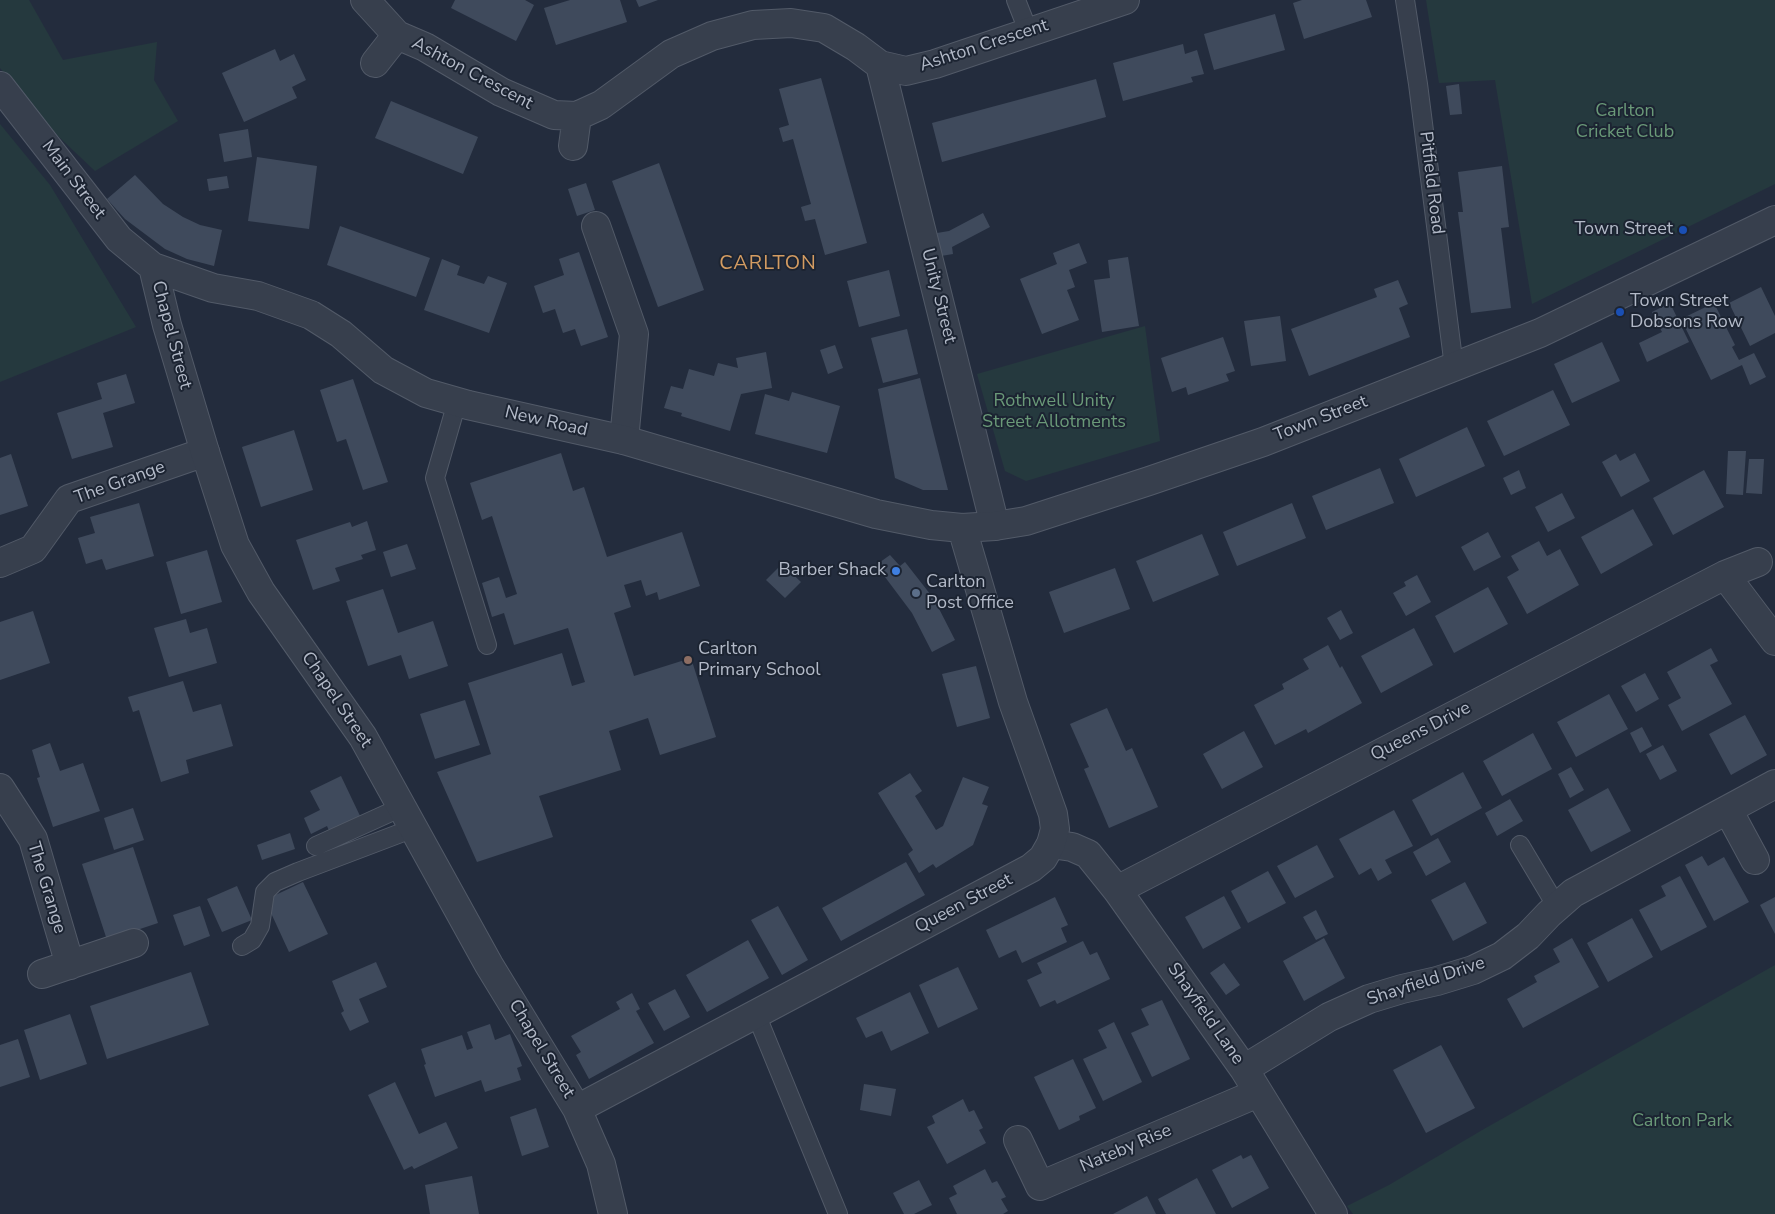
<!DOCTYPE html>
<style>
body{margin:0}
canvas{display:block;background:#232c3d}
</style>
<canvas width="1775" height="1214"></canvas>
<script>
const ctx = document.querySelector('canvas').getContext('2d');
ctx.lineJoin = 'round';
function paint(path, color) { ctx.fillStyle = color; ctx.fill(path, 'evenodd'); }
const shape = rows => new Path2D(rows.map(r => 'M' + r).join(''));
function stroke(path, color, width, dash) { ctx.strokeStyle = color; ctx.lineWidth = width; ctx.lineCap = dash ? 'butt' : 'round'; ctx.setLineDash(dash || []); ctx.stroke(path); }
function label(font, color, halo, rows, align = 'center') {
  ctx.font = font + ' "Nunito Sans",sans-serif'; ctx.lineWidth = 4; ctx.setLineDash([]); ctx.textBaseline = 'middle'; ctx.strokeStyle = halo; ctx.fillStyle = color; for (const [text, x, y, turn = 0] of rows) {
    ctx.save(); ctx.translate(x, y); ctx.rotate((+turn || 0) * Math.PI / 180); ctx.textAlign = isNaN(turn) ? turn : align; if (halo) ctx.strokeText(text, 0, 0); ctx.fillText(text, 0, 0); ctx.restore();
  }
}
const green = shape([
 [0,0,29,0,63,60,157,42,154,80,178,121,95,171,59,137,0,68],
 [1426,0,1775,0,1775,184,1532,304,1495,80,1439,83],
 [0,124,50,185,136,327,0,382],
 [1145,326,1160,441,1026,481,1005,471,977,374],
 [1775,965,1775,1214,1353,1214,1347,1206,1389,1185,1484,1129]
]);
const building = shape([
 [455,0,525,0,534,5,516,41,451,8],
 [570,0,620,0,627,22,556,45,544,8],
 [636,0,658,0,639,7],
 [1302,0,1366,0,1372,17,1304,39,1293,3],
 [1275,14,1285,50,1214,70,1204,34],
 [1183,44,1185,54,1197,50,1204,74,1191,77,1193,82,1123,101,1113,63],
 [275,49,280,61,294,54,306,80,292,87,297,98,244,122,222,73],
 [821,78,867,243,825,255,815,219,805,221,801,207,811,204,793,139,783,142,779,128,789,125,779,89],
 [1096,79,1106,117,942,162,932,123],
 [1459,84,1462,114,1450,115,1446,86],
 [391,101,478,137,463,174,375,138],
 [248,129,252,157,224,162,219,134],
 [257,157,317,166,309,229,248,221],
 [659,163,704,290,658,307,612,181],
 [1502,166,1509,227,1501,228,1511,308,1471,313,1458,212,1463,212,1458,172],
 [135,175,163,204,183,217,200,225,222,230,214,266,187,259,165,249,125,219,107,199],
 [227,176,229,188,209,191,207,179],
 [586,183,595,210,577,216,568,189],
 [983,213,990,227,952,247,953,254,941,256,937,233,949,231],
 [340,226,430,258,416,297,327,265],
 [1079,243,1087,263,1069,270,1075,287,1067,290,1079,320,1042,334,1020,279,1057,264,1053,253],
 [579,252,608,337,581,346,575,329,563,333,555,309,543,313,534,286,564,275,559,259],
 [1128,257,1139,326,1102,332,1094,280,1110,278,1108,260],
 [442,259,460,266,457,275,484,284,488,276,507,283,489,333,424,310],
 [889,270,900,316,859,327,847,281],
 [1398,280,1408,304,1399,308,1410,337,1309,376,1291,329,1377,297,1374,289],
 [1761,287,1775,316,1775,333,1750,346,1729,303],
 [1670,303,1689,342,1647,362,1639,343,1662,332,1652,312],
 [1714,303,1735,345,1732,347,1739,360,1754,353,1766,377,1750,385,1742,365,1711,380,1681,319],
 [1280,316,1286,361,1251,366,1244,321],
 [907,329,918,374,883,383,871,338],
 [1223,337,1235,371,1226,374,1229,381,1188,395,1186,387,1172,392,1161,358],
 [1602,342,1620,381,1572,403,1554,364],
 [835,345,843,368,828,374,820,350],
 [766,352,772,388,741,394,730,431,681,416,682,413,664,408,671,386,683,389,689,369,714,376,718,363,738,368,736,358],
 [126,374,135,403,103,413,113,447,72,459,57,413,102,399,97,383],
 [920,378,932,427,948,490,923,490,895,478,878,389],
 [353,379,388,482,363,490,346,439,337,442,320,390],
 [1553,390,1570,425,1504,456,1487,421],
 [792,392,840,406,827,453,755,434,765,394,789,401],
 [1467,427,1485,466,1416,497,1399,459],
 [294,430,313,490,261,507,242,447],
 [1728,451,1746,451,1743,495,1726,494],
 [561,453,573,491,584,487,607,557,682,532,700,586,659,600,657,592,646,596,641,580,624,585,631,607,614,613,634,676,691,658,716,737,660,755,648,718,609,731,621,770,539,796,553,837,477,862,437,772,491,754,468,683,562,653,572,686,585,682,568,628,514,645,504,613,492,617,482,583,499,577,506,598,517,594,492,516,482,520,470,483],
 [1635,453,1650,481,1621,497,1602,462,1616,454,1620,461],
 [11,454,28,506,0,515,0,458],
 [1749,459,1764,459,1762,494,1746,493],
 [1380,468,1394,503,1326,530,1312,496],
 [1519,470,1526,488,1511,495,1503,478],
 [1704,470,1724,507,1673,535,1653,498],
 [1562,493,1575,518,1548,532,1535,507],
 [139,503,154,556,106,570,102,559,86,564,78,538,95,533,90,517],
 [1292,503,1306,538,1237,566,1223,532],
 [1633,509,1653,545,1601,574,1581,537],
 [367,521,376,550,361,555,363,559,335,568,340,581,313,590,296,540,350,522,352,527],
 [1488,532,1501,557,1474,571,1461,547],
 [1202,534,1219,575,1153,602,1136,561],
 [1539,541,1547,556,1560,549,1579,585,1527,614,1507,577,1519,570,1511,556],
 [407,544,416,569,391,577,383,552],
 [207,550,222,602,181,614,166,562],
 [890,555,900,566,905,562,934,599,955,640,932,652,912,613,876,565],
 [782,564,801,582,785,598,766,580],
 [1115,568,1130,609,1064,633,1049,592],
 [1417,575,1431,602,1406,616,1393,593,1406,586,1404,582],
 [1488,587,1508,624,1454,653,1435,616],
 [383,589,398,633,433,621,448,666,409,679,401,655,368,666,346,601],
 [1341,610,1353,633,1340,640,1327,618],
 [33,611,50,663,0,680,0,622],
 [186,619,190,633,207,628,217,663,169,677,154,628],
 [1414,628,1433,665,1381,693,1361,656],
 [1328,645,1340,668,1342,666,1362,703,1308,733,1306,729,1275,745,1254,705,1284,689,1282,684,1309,669,1303,659],
 [1711,648,1718,661,1710,665,1732,704,1682,731,1668,705,1681,698,1667,672],
 [976,666,990,718,957,727,942,674],
 [1645,673,1659,699,1636,712,1621,686],
 [183,681,193,712,221,704,233,746,186,760,189,773,161,782,139,710,133,712,128,697],
 [1609,694,1628,729,1576,757,1557,722],
 [465,700,480,745,435,759,420,714],
 [1107,708,1126,751,1132,748,1158,807,1109,828,1084,769,1089,767,1070,724],
 [1745,715,1767,755,1731,775,1709,734],
 [1642,727,1652,746,1640,753,1630,733],
 [1244,731,1263,767,1222,789,1203,754],
 [1533,733,1552,769,1502,796,1483,761],
 [50,743,60,771,83,763,100,811,53,827,37,778,40,777,32,750],
 [1663,745,1677,771,1660,780,1646,754],
 [1571,767,1584,790,1570,798,1558,774],
 [1463,772,1482,808,1431,836,1412,800],
 [910,773,922,791,915,796,936,830,943,826,963,777,989,787,982,804,988,806,973,845,936,868,933,864,919,873,908,854,913,850,878,793],
 [341,776,361,818,330,833,327,826,311,834,304,818,320,810,310,791],
 [1608,788,1631,831,1591,852,1568,810],
 [1510,799,1523,821,1497,836,1485,813],
 [133,808,144,840,114,850,104,818],
 [1394,810,1413,846,1385,860,1392,873,1378,881,1371,868,1359,875,1339,839],
 [290,833,295,849,262,860,257,845],
 [1438,838,1451,862,1426,876,1413,852],
 [1317,845,1334,877,1295,898,1277,866],
 [133,847,158,923,107,940,82,864],
 [1702,856,1708,866,1724,857,1749,902,1714,921,1685,865],
 [906,862,925,895,841,941,822,908],
 [1268,871,1286,903,1248,923,1231,891],
 [1680,876,1707,927,1661,951,1639,910,1666,896,1661,886],
 [303,882,328,934,289,952,265,900],
 [1465,882,1487,923,1453,941,1431,900],
 [237,886,252,920,222,932,207,899],
 [1224,896,1241,928,1203,949,1185,917],
 [1055,897,1068,925,1061,928,1067,942,1022,963,1016,950,999,958,986,930],
 [1775,897,1775,934,1760,905],
 [200,906,210,936,184,946,173,915],
 [778,906,808,960,782,975,751,920],
 [1316,910,1328,934,1316,940,1303,917],
 [1632,918,1653,957,1608,982,1587,943],
 [1324,938,1345,978,1304,1001,1283,961],
 [1572,938,1599,987,1523,1028,1507,999,1537,982,1534,976,1560,962,1553,949],
 [748,940,769,978,707,1012,686,975],
 [1083,941,1090,955,1097,952,1110,979,1057,1004,1055,1000,1040,1007,1027,980,1042,973,1037,963],
 [376,962,387,987,359,999,369,1022,350,1031,341,1013,344,1011,332,981],
 [1224,963,1240,985,1226,995,1210,973],
 [958,967,978,1009,938,1028,919,985],
 [191,972,209,1025,107,1059,90,1006],
 [675,989,690,1017,664,1031,648,1003],
 [910,992,929,1033,891,1051,882,1031,866,1038,856,1018],
 [632,993,640,1009,636,1011,654,1043,589,1079,576,1055,581,1052,571,1036,620,1009,616,1002],
 [1162,1000,1190,1059,1152,1077,1131,1033,1149,1025,1141,1009],
 [70,1014,87,1064,40,1080,24,1030],
 [1114,1022,1142,1082,1103,1101,1083,1059,1107,1048,1098,1030],
 [490,1024,495,1040,510,1034,522,1066,517,1068,521,1080,485,1092,481,1080,435,1097,424,1065,426,1064,421,1049,462,1035,467,1050,473,1048,467,1032],
 [18,1039,30,1077,0,1087,0,1045],
 [1441,1045,1475,1108,1426,1133,1393,1070],
 [1073,1059,1096,1108,1079,1116,1080,1120,1059,1130,1034,1077],
 [395,1082,419,1134,446,1122,458,1148,414,1169,412,1166,404,1170,368,1095],
 [864,1084,896,1089,891,1116,860,1110],
 [963,1099,969,1112,974,1110,983,1128,979,1130,986,1143,947,1164,927,1127,935,1123,932,1116],
 [536,1108,549,1147,522,1156,510,1117],
 [1241,1155,1243,1159,1251,1155,1269,1188,1232,1208,1212,1170],
 [985,1169,992,1183,997,1181,1006,1197,1001,1199,1008,1211,1003,1214,957,1214,949,1198,957,1194,953,1186],
 [472,1176,479,1214,430,1214,425,1185],
 [1197,1178,1216,1214,1166,1214,1158,1199],
 [919,1180,932,1205,914,1214,904,1214,893,1193],
 [1147,1196,1156,1214,1113,1214]
]);
const service = shape([
 [1016,0,1029,33],
 [1405,0,1418,84,1454,367],
 [457,402,435,478,487,645],
 [1520,845,1557,907],
 [316,846,402,807],
 [242,946,252,940,260,926,265,892,275,882,298,872,414,828],
 [756,1014,838,1214]
]);
const minor = shape([
 [365,0,397,35,425,47,501,92,554,115,577,116,601,105,671,54,712,36,753,25,791,23,824,28,856,47,880,65,906,71,935,64,1125,0],
 [375,63,397,35],
 [880,65,995,526],
 [573,146,577,116],
 [596,226,634,334,624,440],
 [0,563,33,549,69,499,205,452],
 [1725,575,1775,641],
 [0,788,33,839,70,965],
 [1728,810,1755,860],
 [1051,844,1072,847,1088,854,1117,890,1244,1069,1333,1214],
 [1117,890,1725,575,1758,562],
 [42,974,134,943],
 [1244,1069,1329,1017,1369,999,1402,989,1437,981,1473,970,1502,956,1528,936,1549,914,1573,893,1775,784],
 [1018,1140,1040,1186,1258,1093]
]);
const tertiary = shape([
 [0,86,119,239,153,267,213,288,258,296,311,315,341,334,383,370,426,393,468,405,624,440,876,514,931,525,962,528,995,526,1026,521,1149,481,1263,442,1540,333,1775,220],
 [153,267,167,325,205,452,235,545,261,592,363,737,489,965,577,1109,601,1164,613,1214],
 [577,1109,1031,868,1043,858,1051,844,1055,829,1053,814,1013,702,962,528]
]);
const markers = [
 [1683,230,5,"#1a4fb4"],
 [1620,312,5,"#1a4fb4"],
 [896,571,5,"#3f7fe0"],
 [916,593,5,"#5c6f8a"],
 [688,660,5,"#8d6e63"]
];
const streetNames = [
 ["Ashton Crescent",984,46,-18],
 ["Ashton Crescent",472,74,28],
 ["Main Street",73,180,53],
 ["Pitfield Road",1431,183,83],
 ["Unity Street",938,296,76],
 ["Chapel Street",171,335,75],
 ["Town Street",1321,419,-21],
 ["New Road",546,422,13],
 ["The Grange",120,483,-20],
 ["Chapel Street",336,700,56],
 ["Queens Drive",1421,732,-27],
 ["The Grange",46,888,73],
 ["Queen Street",964,904,-28],
 ["Shayfield Drive",1426,982,-18],
 ["Shayfield Lane",1205,1014,55],
 ["Chapel Street",541,1049,59],
 ["Nateby Rise",1126,1149,-23]
];
const parkNames = [
 ["Carlton",1625,112],
 ["Cricket Club",1625,133],
 ["Rothwell Unity",1054,402],
 ["Street Allotments",1054,423],
 ["Carlton Park",1682,1122]
];
const poiNames = [
 ["Town Street",1673,230,"right"],
 ["Town Street",1630,302],
 ["Dobsons Row",1630,323],
 ["Barber Shack",886,571,"right"],
 ["Carlton",926,583],
 ["Post Office",926,604],
 ["Carlton",698,650],
 ["Primary School",698,671]
];
const quarterNames = [
 ["CARLTON",768,264]
];
paint(green, '#25393e');
paint(building, '#3f4a5c');
stroke(service, '#525a68', 20);
stroke(minor, '#525a68', 30);
stroke(tertiary, '#525a68', 30);
stroke(service, '#373f4d', 18);
stroke(minor, '#373f4d', 28);
stroke(tertiary, '#373f4d', 28);
for (const [x, y, r, color] of markers) { const dot = new Path2D(); dot.arc(x, y, r, 0, 2 * Math.PI); ctx.fillStyle = color; ctx.fill(dot); stroke(dot, '#1c2432', 2); }
label('18px', '#b3bac8', '#1c2432', streetNames);
label('18px', '#6a9978', '#1c2432', parkNames);
label('18px', '#b3bac8', '#1c2432', poiNames, 'left');
ctx.letterSpacing = '1px';
label('20px', '#d49c62', '#1c2432', quarterNames);
ctx.letterSpacing = '0px';
</script>
